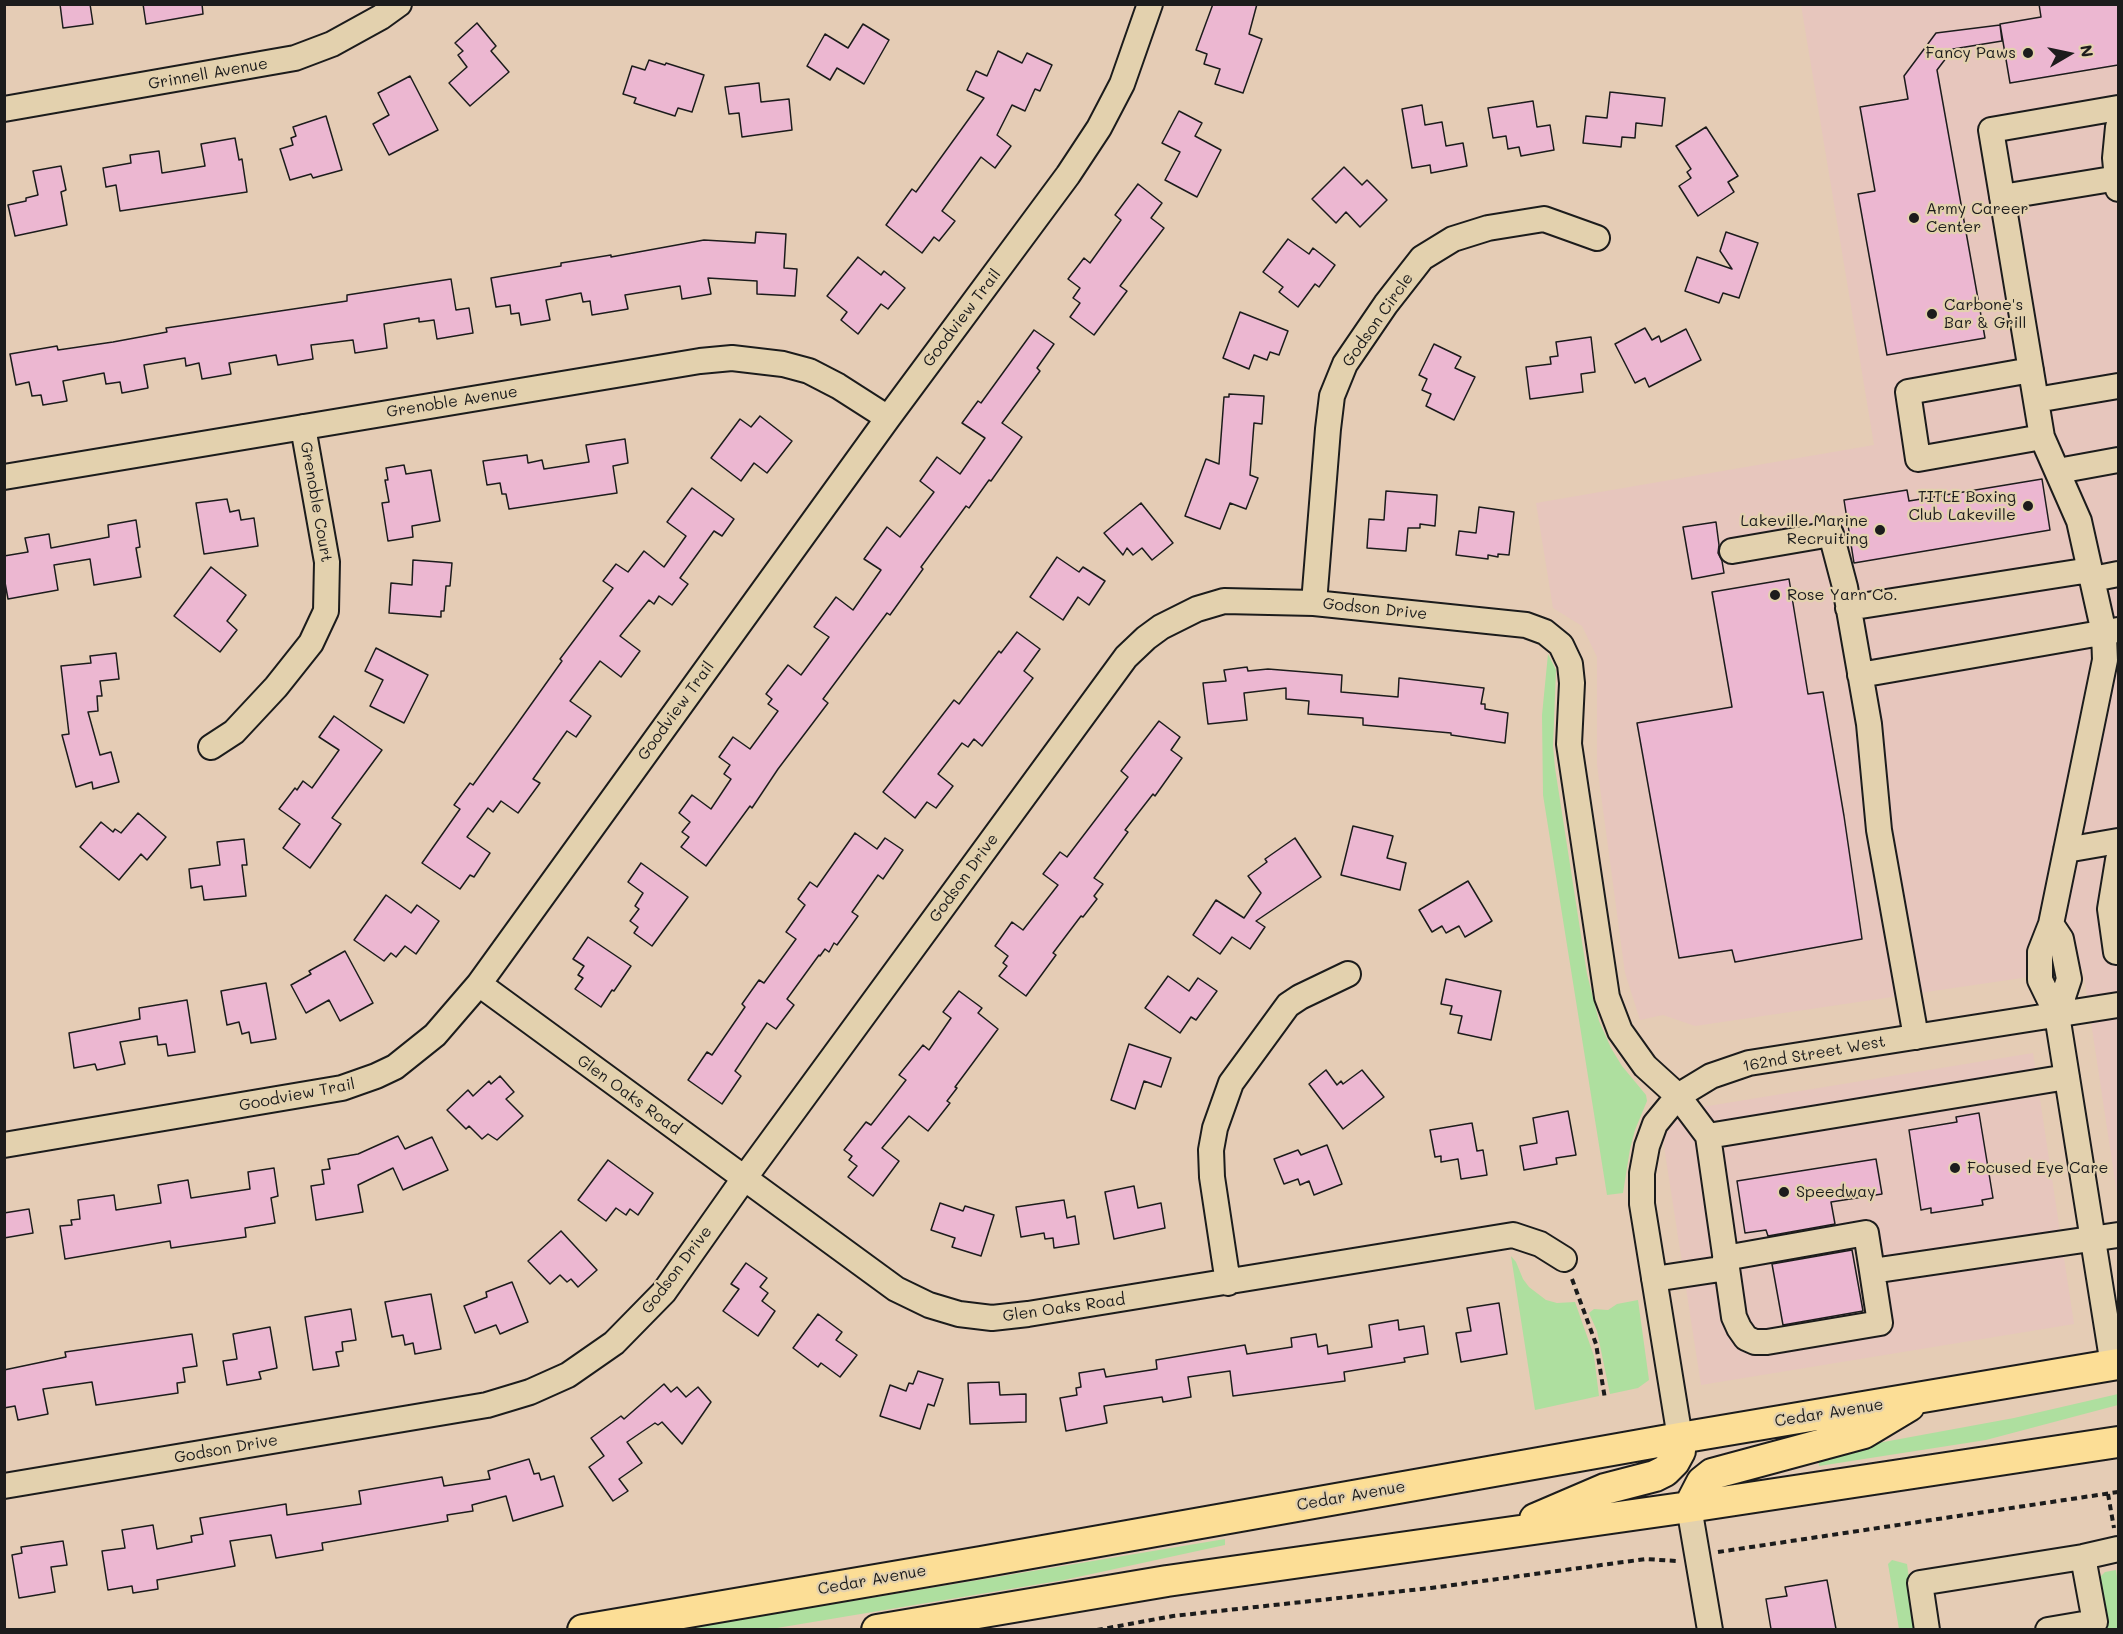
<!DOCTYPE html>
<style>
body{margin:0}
#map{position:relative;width:2123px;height:1634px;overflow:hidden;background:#e5ccb5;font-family:Mali,sans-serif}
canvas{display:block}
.frame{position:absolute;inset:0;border:6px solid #1c1c1c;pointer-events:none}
.north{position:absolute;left:2039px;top:24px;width:60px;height:60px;-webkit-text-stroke:4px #e3d1ae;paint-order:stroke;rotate:81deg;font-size:16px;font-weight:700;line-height:24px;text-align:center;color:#1c1c1c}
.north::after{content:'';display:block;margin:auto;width:21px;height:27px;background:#1c1c1c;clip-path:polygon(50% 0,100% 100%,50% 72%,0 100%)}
</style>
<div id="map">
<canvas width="2123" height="1634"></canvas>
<div class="frame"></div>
<div class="north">N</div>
</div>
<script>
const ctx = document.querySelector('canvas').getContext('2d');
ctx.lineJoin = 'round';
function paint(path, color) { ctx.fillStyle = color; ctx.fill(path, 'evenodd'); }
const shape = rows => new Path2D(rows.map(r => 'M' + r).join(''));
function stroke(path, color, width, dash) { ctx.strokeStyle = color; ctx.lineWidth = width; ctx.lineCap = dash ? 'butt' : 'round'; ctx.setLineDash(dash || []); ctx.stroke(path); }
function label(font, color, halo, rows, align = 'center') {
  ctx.font = font + ' Mali,sans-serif'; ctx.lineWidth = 4.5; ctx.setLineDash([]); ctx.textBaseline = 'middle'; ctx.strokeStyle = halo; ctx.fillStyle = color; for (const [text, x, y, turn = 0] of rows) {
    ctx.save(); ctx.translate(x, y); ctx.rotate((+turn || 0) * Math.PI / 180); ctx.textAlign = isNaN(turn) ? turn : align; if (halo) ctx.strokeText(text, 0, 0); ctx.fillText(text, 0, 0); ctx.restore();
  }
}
const built = shape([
 [1801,5,2118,5,2118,1201,2083,969,1695,1026,1663,1015,1640,1020,1625,973,1597,765,1597,657,1582,626,1553,608,1536,503,1874,445],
 [2033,1053,2074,1324,1701,1385,1659,1114]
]);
const green = shape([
 [1548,654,1556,670,1553,746,1555,768,1587,974,1599,1021,1611,1048,1622,1066,1646,1095,1647,1101,1635,1130,1630,1149,1623,1193,1607,1195,1543,795,1542,715],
 [1511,1256,1516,1262,1523,1279,1529,1287,1546,1300,1557,1303,1575,1302,1594,1356,1599,1396,1535,1410],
 [1638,1300,1649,1380,1638,1388,1610,1394,1597,1331,1589,1313,1594,1309,1608,1310,1617,1304],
 [2118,1394,2118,1405,1986,1440,1819,1466,1818,1456,1878,1443,2014,1418],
 [1225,1539,1225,1545,1064,1580,771,1629,684,1629],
 [1892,1560,1907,1564,1916,1629,1899,1629,1888,1564],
 [2116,1570,2118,1584,2118,1629,2106,1629,2098,1579,2105,1572]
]);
const building = shape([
 [60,4,90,4,93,24,63,28,60,4],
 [143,4,202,4,203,14,146,24,143,4],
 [1213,4,1257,4,1249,34,1262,39,1243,93,1215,84,1220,69,1204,64,1207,54,1196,50,1213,4],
 [2039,4,2118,4,2118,65,2010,83,2000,24,2041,17,2039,4],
 [477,23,496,46,491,51,509,72,470,106,449,83,467,67,458,55,463,51,455,43,477,23],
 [863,24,889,40,864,84,837,68,830,80,807,66,825,34,848,48,863,24],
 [2000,25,2002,41,1953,49,1937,70,1985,338,1887,355,1858,194,1875,191,1860,107,1908,99,1904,76,1936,33,2000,25],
 [998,51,1022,63,1027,53,1052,65,1040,91,1035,89,1025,111,1012,105,997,135,1011,146,995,168,981,157,942,211,955,221,939,241,934,237,922,253,886,225,912,189,916,192,984,98,967,90,976,71,987,76,998,51],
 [649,60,665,65,666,63,704,75,692,112,678,108,675,116,634,103,636,98,623,94,632,66,645,70,649,60],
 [410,76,438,130,389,155,373,124,389,115,378,93,410,76],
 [759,83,761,102,789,99,792,130,742,137,739,113,729,114,725,87,759,83],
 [1610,92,1665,98,1662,126,1636,123,1635,138,1622,137,1621,147,1583,143,1586,116,1607,118,1610,92],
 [1533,101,1537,127,1550,125,1554,150,1521,156,1519,147,1508,149,1506,136,1493,138,1488,108,1533,101],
 [1422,105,1425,125,1442,122,1446,146,1463,143,1467,166,1431,173,1430,165,1412,168,1402,109,1422,105],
 [1179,111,1202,123,1195,136,1221,150,1197,197,1165,180,1180,152,1162,143,1179,111],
 [326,116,342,170,313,178,311,174,290,180,280,149,293,145,291,138,296,136,293,127,326,116],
 [1706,127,1738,176,1728,182,1734,192,1698,216,1679,186,1691,178,1687,172,1691,169,1676,146,1706,127],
 [235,138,239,160,242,159,247,192,120,211,116,185,106,187,103,168,131,163,130,155,159,151,162,173,205,166,201,144,235,138],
 [61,166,66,190,61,192,67,225,15,236,8,205,26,201,26,198,38,195,33,171,61,166],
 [1344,167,1362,185,1367,180,1387,200,1360,227,1346,212,1336,223,1312,199,1344,167],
 [1138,184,1162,203,1151,218,1164,228,1120,286,1127,291,1094,335,1070,317,1080,303,1073,298,1080,288,1068,279,1084,258,1090,263,1121,220,1115,215,1138,184],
 [756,232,786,234,784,268,797,269,795,296,757,294,757,281,708,278,711,294,682,299,680,286,625,295,628,309,592,315,590,301,583,302,581,293,546,300,550,320,521,325,519,313,511,314,510,305,496,307,491,278,561,266,561,263,611,255,611,257,704,240,755,243,756,232],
 [1726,232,1758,243,1739,298,1723,293,1719,303,1685,291,1697,257,1732,269,1720,251,1726,232],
 [1288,239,1309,254,1313,248,1335,265,1319,287,1315,284,1298,307,1279,292,1283,287,1263,272,1288,239],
 [858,257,881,275,884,271,905,288,888,309,881,304,858,334,841,320,847,312,827,296,858,257],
 [451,279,456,310,469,308,473,333,437,339,434,320,419,322,419,318,384,324,387,348,355,353,353,340,311,345,313,359,278,365,276,355,229,363,231,374,202,379,199,363,186,366,185,358,144,365,148,388,122,393,120,382,106,384,104,373,63,381,67,401,43,405,41,395,32,396,29,382,16,385,10,354,57,346,58,350,113,342,167,332,166,328,347,301,347,295,451,279],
 [1240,312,1288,331,1279,355,1270,352,1267,360,1254,355,1249,369,1223,358,1240,312],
 [1645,328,1652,340,1659,336,1661,342,1686,329,1701,360,1649,387,1645,378,1635,383,1615,344,1645,328],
 [1034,330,1054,344,1037,368,1040,371,1002,423,1022,437,991,481,989,480,969,508,966,506,921,567,923,569,890,615,887,613,823,699,828,703,778,769,752,808,750,806,706,866,681,847,689,837,682,832,690,822,679,813,692,795,711,809,731,779,724,774,730,765,719,757,733,737,750,749,778,711,768,704,772,699,766,694,788,665,801,675,829,637,814,627,836,597,853,610,881,570,864,559,887,527,900,537,934,492,920,481,937,457,960,474,985,438,962,423,978,401,981,403,1034,330],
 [1591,337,1595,372,1581,374,1583,392,1530,399,1526,367,1551,364,1550,357,1558,356,1556,342,1591,337],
 [1434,344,1461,357,1455,368,1475,377,1454,420,1426,406,1431,394,1422,390,1427,379,1419,375,1434,344],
 [1229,394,1264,396,1262,424,1254,423,1250,475,1258,478,1246,509,1230,503,1220,529,1185,516,1206,459,1219,464,1224,397,1229,397,1229,394],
 [760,416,792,441,767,473,754,463,741,481,711,458,740,419,751,427,760,416],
 [625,439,628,463,613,466,617,493,509,509,506,494,502,494,500,483,487,485,483,461,527,455,528,463,542,460,544,469,589,462,586,445,625,439],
 [404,465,406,474,431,470,440,521,412,526,413,537,388,541,382,503,389,502,385,480,388,480,386,468,404,465],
 [2042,479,2050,530,1854,563,1844,500,1907,490,1909,501,2042,479],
 [692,488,734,519,722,536,714,531,680,578,688,584,672,605,659,596,654,604,649,600,620,636,640,651,621,677,600,661,570,701,591,716,576,737,567,731,533,779,540,783,518,813,501,801,493,812,488,808,467,837,490,853,474,877,470,875,460,889,422,863,460,809,454,805,470,783,473,785,515,727,562,661,560,659,613,588,603,581,616,564,628,572,644,551,664,567,686,536,667,522,692,488],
 [1386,491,1437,495,1435,526,1420,524,1420,528,1408,528,1406,551,1367,548,1369,519,1384,520,1386,491],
 [227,499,230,512,239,510,241,520,254,518,258,546,204,554,196,503,227,499],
 [1141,503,1173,543,1152,560,1142,548,1133,555,1127,548,1123,555,1104,533,1141,503],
 [1479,507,1514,512,1509,555,1498,554,1498,557,1488,555,1488,559,1456,555,1459,531,1476,533,1479,507],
 [136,520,140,547,136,548,141,577,94,585,90,559,54,565,58,590,8,599,4,577,4,556,28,552,25,538,49,534,51,548,109,537,108,525,136,520],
 [1716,522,1719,545,1718,553,1722,561,1724,573,1692,579,1683,527,1716,522],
 [1057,557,1079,572,1083,567,1105,581,1089,605,1078,597,1063,620,1030,597,1057,557],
 [413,560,452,563,450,586,446,586,444,611,441,611,441,617,389,613,391,583,412,585,413,560],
 [211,567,246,595,227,621,237,630,220,652,174,616,211,567],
 [1789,579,1808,694,1823,692,1844,816,1862,939,1735,962,1732,950,1679,958,1637,723,1732,707,1712,592,1789,579],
 [1017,632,1040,649,1024,671,1033,678,982,746,974,739,968,747,962,743,938,774,953,786,936,808,927,802,915,818,883,792,954,700,959,704,999,651,1001,653,1017,632],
 [376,648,428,675,404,723,370,706,383,680,365,671,376,648],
 [116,653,119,679,100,681,102,696,97,696,98,711,88,712,100,755,111,752,119,782,93,789,92,782,76,787,62,735,69,734,61,666,91,663,90,656,116,653],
 [1247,667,1248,671,1268,669,1342,675,1341,692,1398,697,1399,678,1484,688,1481,704,1485,704,1485,709,1508,713,1505,743,1451,735,1451,733,1363,725,1363,718,1308,714,1309,701,1286,699,1286,688,1244,693,1247,720,1208,724,1203,683,1226,681,1224,670,1247,667],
 [334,716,382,750,332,818,341,824,310,868,283,848,300,824,279,809,295,788,297,790,303,781,312,788,339,750,319,737,334,716],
 [1159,721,1180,737,1171,750,1182,758,1155,796,1153,794,1125,830,1128,832,1094,878,1103,884,1094,896,1097,899,1083,917,1081,916,1053,953,1056,955,1026,996,999,976,1007,966,1003,963,1008,956,995,946,1012,922,1023,930,1058,885,1043,874,1060,852,1067,857,1128,777,1121,771,1159,721],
 [138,813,166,837,147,860,141,854,119,880,80,847,101,822,113,832,115,829,121,833,138,813],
 [1353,826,1393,836,1387,858,1406,863,1400,890,1341,875,1353,826],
 [855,833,877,849,885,838,903,850,883,879,878,875,852,912,858,916,837,945,834,943,829,952,825,949,820,956,819,955,787,999,794,1005,776,1029,767,1023,735,1071,741,1076,722,1104,688,1080,707,1052,712,1055,745,1007,742,1004,759,980,764,983,796,939,786,932,805,905,798,899,810,882,817,887,855,833],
 [1295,838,1321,877,1256,921,1265,927,1250,949,1232,937,1220,954,1193,935,1216,900,1244,918,1261,893,1248,876,1267,862,1265,859,1295,838],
 [244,839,247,865,242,865,246,896,204,900,202,886,191,888,189,869,220,865,217,842,244,839],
 [641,863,688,897,652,946,634,933,638,927,630,921,639,909,635,906,643,893,628,882,641,863],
 [1468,881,1492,921,1465,937,1459,926,1446,933,1442,926,1432,932,1419,910,1468,881],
 [386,895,411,913,417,905,439,921,416,954,405,946,396,957,391,953,384,961,354,940,386,895],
 [588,937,631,966,614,991,612,990,601,1007,575,989,583,978,578,975,584,966,573,959,588,937],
 [345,951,373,1003,340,1021,329,1000,306,1013,291,985,311,974,309,971,345,951],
 [1168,976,1189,991,1198,978,1217,991,1196,1020,1191,1017,1180,1033,1145,1008,1168,976],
 [1446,979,1501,991,1491,1040,1458,1033,1462,1016,1450,1014,1452,1006,1441,1004,1446,979],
 [266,983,276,1039,251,1043,249,1032,242,1034,239,1022,227,1025,221,991,266,983],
 [959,991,982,1008,978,1013,998,1029,955,1087,957,1088,947,1101,950,1103,928,1131,909,1116,882,1148,899,1161,873,1196,848,1177,857,1166,849,1160,852,1156,844,1150,866,1122,871,1125,906,1080,899,1075,923,1045,929,1050,951,1018,943,1012,959,991],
 [187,1000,195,1052,168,1056,166,1044,158,1045,157,1036,120,1042,125,1064,97,1070,95,1064,74,1068,69,1033,140,1019,139,1008,187,1000],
 [1129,1044,1171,1058,1161,1087,1144,1081,1135,1109,1111,1100,1129,1044],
 [1326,1070,1337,1085,1341,1081,1343,1084,1362,1070,1384,1097,1343,1129,1309,1084,1326,1070],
 [500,1076,514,1092,506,1099,523,1116,497,1140,488,1134,482,1139,469,1126,466,1129,447,1110,468,1090,473,1096,489,1081,491,1084,500,1076],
 [1568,1111,1576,1155,1556,1158,1557,1164,1524,1170,1520,1146,1537,1143,1533,1118,1568,1111],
 [1979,1113,1993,1198,1982,1200,1983,1205,1931,1213,1931,1208,1921,1210,1909,1130,1957,1122,1956,1117,1979,1113],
 [1472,1123,1477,1151,1483,1150,1487,1175,1461,1179,1458,1159,1441,1162,1441,1156,1435,1157,1430,1130,1472,1123],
 [398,1136,405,1149,432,1137,448,1170,403,1190,393,1168,358,1185,363,1212,316,1220,311,1186,324,1184,322,1170,330,1169,328,1159,358,1154,398,1136],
 [1327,1145,1342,1184,1314,1195,1309,1181,1300,1185,1298,1179,1284,1184,1274,1159,1298,1150,1301,1155,1327,1145],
 [1876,1159,1882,1194,1831,1202,1835,1224,1768,1236,1766,1230,1745,1233,1737,1181,1876,1159],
 [608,1160,653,1193,638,1215,630,1209,626,1215,616,1208,606,1221,578,1200,608,1160],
 [274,1168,278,1196,271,1198,275,1223,245,1228,246,1237,171,1248,170,1241,65,1259,60,1226,72,1225,71,1220,80,1219,78,1200,114,1195,116,1210,161,1203,158,1185,188,1180,191,1198,250,1189,248,1172,274,1168],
 [1134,1186,1138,1208,1161,1203,1165,1228,1114,1239,1105,1192,1134,1186],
 [1064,1200,1067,1218,1075,1216,1079,1244,1054,1248,1053,1238,1045,1239,1044,1233,1021,1237,1016,1207,1064,1200],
 [940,1203,963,1211,965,1206,994,1215,981,1256,952,1247,955,1238,931,1230,940,1203],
 [29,1209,33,1233,4,1238,4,1213,29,1209],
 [561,1231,597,1270,578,1287,571,1279,567,1282,560,1275,550,1284,528,1261,561,1231],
 [1852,1250,1863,1311,1783,1325,1772,1264,1852,1250],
 [746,1263,767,1278,760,1287,768,1293,762,1301,775,1311,758,1336,723,1311,739,1289,731,1284,746,1263],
 [512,1282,528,1322,500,1334,496,1325,475,1333,464,1306,487,1297,486,1292,512,1282],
 [431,1294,441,1349,415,1354,413,1343,405,1345,403,1335,392,1337,385,1302,431,1294],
 [1499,1303,1507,1354,1461,1362,1456,1333,1471,1331,1467,1308,1499,1303],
 [351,1309,356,1340,342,1342,343,1351,336,1352,339,1366,313,1370,305,1317,351,1309],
 [818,1314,842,1332,836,1340,857,1355,840,1377,821,1363,818,1367,793,1348,818,1314],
 [1398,1320,1399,1330,1424,1326,1428,1354,1404,1358,1405,1362,1344,1372,1345,1381,1233,1396,1230,1371,1188,1377,1191,1397,1163,1402,1162,1397,1104,1406,1107,1423,1066,1431,1060,1398,1077,1395,1076,1388,1081,1387,1079,1373,1104,1369,1106,1377,1157,1369,1156,1360,1245,1345,1247,1354,1292,1347,1291,1338,1316,1334,1318,1347,1327,1345,1328,1354,1372,1347,1369,1325,1398,1320],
 [270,1327,277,1368,259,1372,261,1379,227,1385,223,1361,237,1359,233,1334,270,1327],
 [192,1334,197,1366,183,1368,185,1382,177,1383,178,1393,96,1405,92,1382,43,1389,48,1414,18,1420,15,1406,4,1408,4,1370,66,1357,65,1352,192,1334],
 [918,1371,943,1379,934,1406,928,1404,920,1429,880,1416,890,1385,906,1391,909,1383,913,1384,918,1371],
 [999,1382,1000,1395,1026,1394,1026,1422,970,1424,968,1383,999,1382],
 [664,1384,671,1392,677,1387,686,1397,698,1387,711,1402,682,1444,662,1422,658,1425,655,1423,627,1442,642,1463,619,1479,628,1491,613,1501,589,1467,604,1456,591,1438,621,1416,624,1419,664,1384],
 [529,1459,534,1474,539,1473,541,1480,554,1476,563,1506,513,1521,506,1496,472,1505,473,1511,447,1515,448,1521,322,1543,323,1550,276,1558,271,1535,230,1541,235,1566,157,1580,158,1589,133,1593,132,1586,108,1590,102,1551,125,1548,122,1530,153,1525,157,1549,192,1542,191,1536,203,1534,200,1518,286,1504,287,1515,361,1504,359,1491,442,1477,444,1486,490,1479,488,1471,529,1459],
 [63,1541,67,1565,51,1567,55,1592,19,1598,12,1555,22,1553,21,1547,63,1541],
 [1827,1580,1836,1629,1771,1629,1766,1599,1787,1596,1785,1587,1827,1580]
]);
const path = shape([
 [1572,1279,1596,1344,1605,1399],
 [2108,1494,2114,1528],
 [1718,1552,2118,1492],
 [1097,1630,1173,1616,1431,1588,1646,1559,1676,1561]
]);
const minor = shape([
 [4,109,295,58,332,44,381,17,399,4],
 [2118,127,2115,158,2118,189],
 [2002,197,2118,178],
 [2031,370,1908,392,1918,459,2042,437],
 [2036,400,2118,386],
 [2058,471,2118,460],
 [4,477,700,361,732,358,783,364,809,371,838,386,888,418],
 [1732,551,1831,534,1845,587,1869,724,1879,830,1916,1037],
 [2093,579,2118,574],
 [1314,603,1328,429,1332,396,1345,364,1386,304,1422,258,1453,239,1488,228,1544,219,1597,238],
 [1848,608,2090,570],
 [1860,675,2118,630],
 [211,747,234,732,276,687,311,643,326,611,327,562,303,427],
 [2066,850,2118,841],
 [2051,924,2061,939,2069,979,2057,1015],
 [2116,952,2110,909,2118,860],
 [479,984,896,1289,929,1305,959,1314,992,1318,1028,1314,1513,1235,1540,1244,1564,1259],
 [1708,1136,1734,1317,1739,1328,1746,1338,1755,1342,1767,1342,1880,1323,1872,1271,2118,1235],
 [4,1145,342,1088,376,1076,395,1067,435,1035,479,984,888,418,1068,175,1099,128,1122,84,1150,4],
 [1725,1258,1866,1233,1872,1271],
 [1654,1279,1727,1268],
 [1228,1283,1212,1177,1211,1150,1215,1128,1231,1083,1288,1005,1300,997,1348,974],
 [2113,1365,2057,1015,2040,980,2040,952,2051,924,2105,660,2104,633,2079,521,2042,437,1991,130,2118,108],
 [1680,1438,1642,1204,1642,1173,1647,1146,1655,1124,1678,1096,1711,1076,1749,1063,2118,1005],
 [4,1486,487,1405,530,1392,568,1375,614,1343,664,1292,743,1180,1126,657,1146,638,1161,627,1197,609,1224,601,1314,603,1526,625,1545,632,1561,645,1570,664,1572,683,1569,744,1607,997,1620,1031,1645,1066,1678,1096,1708,1136,2067,1077],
 [1689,1507,1710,1630],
 [1927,1630,1920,1583,2083,1557,2118,1549],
 [2048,1630,2095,1622,2083,1557]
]);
const major = shape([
 [1689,1507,1702,1482,1712,1474,1864,1433,1909,1406],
 [1535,1519,1605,1489,1655,1476,1665,1471,1674,1462,1680,1451,1680,1438],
 [583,1630,981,1562,1680,1438,2118,1364],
 [877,1630,1167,1581,1689,1507,2118,1442]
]);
const markers = [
 [2028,53,6,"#1c1c1c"],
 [1914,218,6,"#1c1c1c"],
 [1932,314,6,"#1c1c1c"],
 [2028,506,6,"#1c1c1c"],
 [1880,530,6,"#1c1c1c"],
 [1775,595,6,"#1c1c1c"],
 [1955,1168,6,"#1c1c1c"],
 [1784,1192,6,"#1c1c1c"]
];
const poiNames = [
 ["Fancy Paws",2016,53,"right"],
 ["Army Career",1926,209],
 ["Center",1926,227],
 ["Carbone's",1944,305],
 ["Bar & Grill",1944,323],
 ["TITLE Boxing",2016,497,"right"],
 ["Club Lakeville",2016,515,"right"],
 ["Lakeville Marine",1868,521,"right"],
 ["Recruiting",1868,539,"right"],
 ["Rose Yarn Co.",1787,595],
 ["Focused Eye Care",1967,1168],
 ["Speedway",1796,1192]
];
const streetNames = [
 ["Grinnell Avenue",208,74,-10],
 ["Goodview Trail",962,318,-53],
 ["Godson Circle",1378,320,-55],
 ["Grenoble Avenue",452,402,-9],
 ["Grenoble Court",316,502,80],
 ["Godson Drive",1375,609,6],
 ["Goodview Trail",676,711,-54],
 ["Godson Drive",964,878,-54],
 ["162nd Street West",1814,1054,-10],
 ["Goodview Trail",297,1095,-11],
 ["Glen Oaks Road",629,1095,36],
 ["Godson Drive",677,1270,-53],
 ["Glen Oaks Road",1064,1308,-8],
 ["Cedar Avenue",1829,1413,-9],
 ["Godson Drive",226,1449,-10],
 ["Cedar Avenue",1351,1496,-10],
 ["Cedar Avenue",872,1580,-10]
];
paint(built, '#e7c6bd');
paint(green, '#aedf9f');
paint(building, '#ecb7d1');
stroke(building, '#1c1c1c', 1.5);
stroke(minor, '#1c1c1c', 28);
stroke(major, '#1c1c1c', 34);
stroke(path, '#1c1c1c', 4, [6, 4.5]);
stroke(minor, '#e3d1ae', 24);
stroke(major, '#fcde96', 30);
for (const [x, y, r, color] of markers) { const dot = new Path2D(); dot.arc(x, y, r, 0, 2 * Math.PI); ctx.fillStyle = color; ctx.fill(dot); stroke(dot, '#e3d1ae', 2); }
label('16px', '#1c1c1c', '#e3d1ae', poiNames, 'left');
label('16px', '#1c1c1c', '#e3d1ae', streetNames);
</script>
